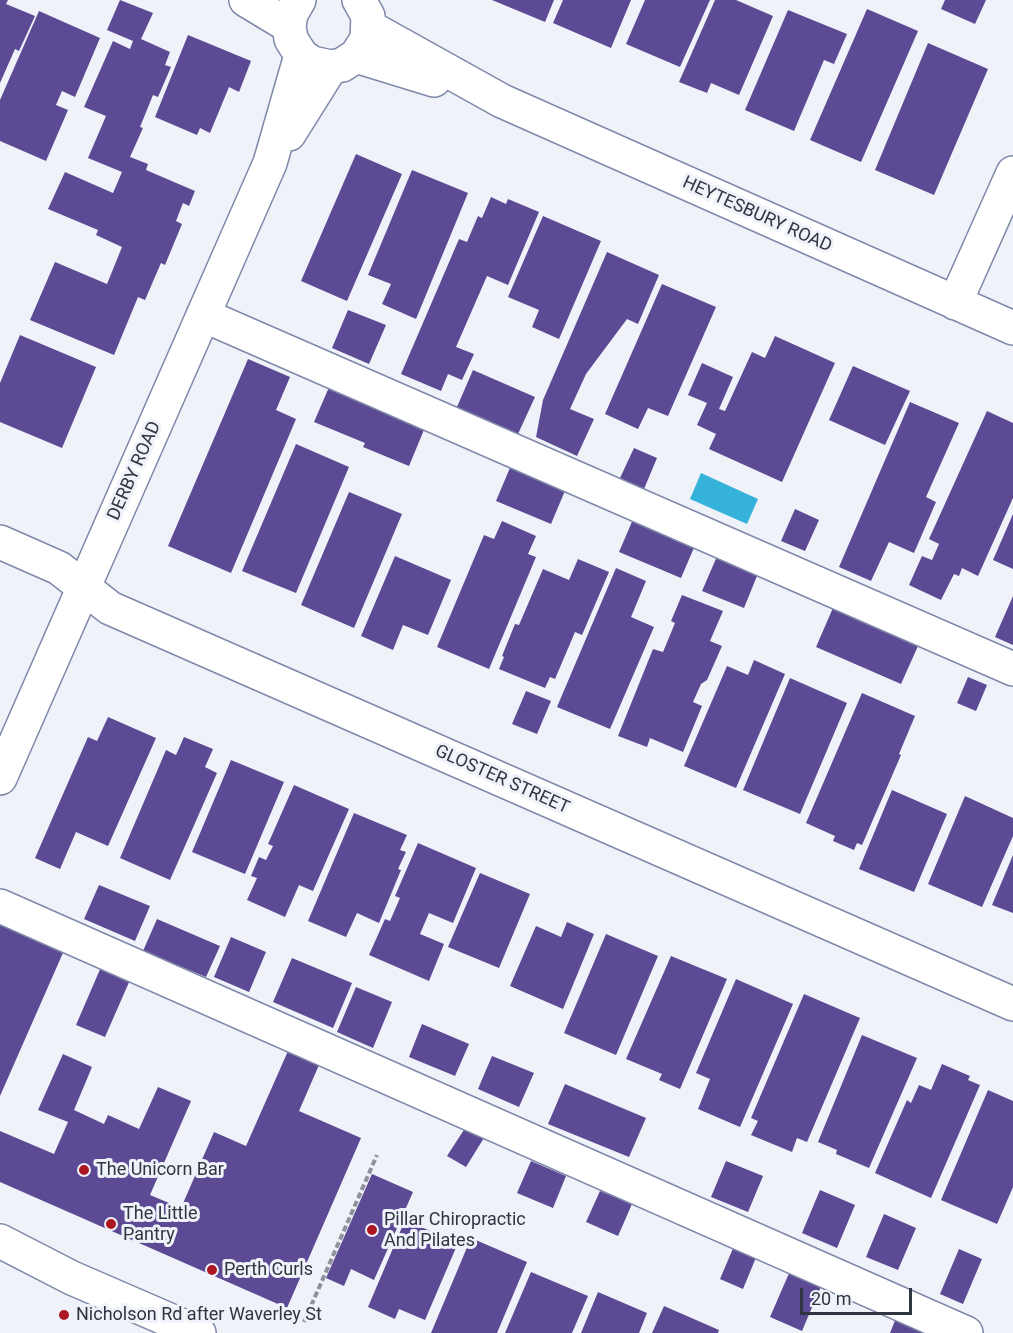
<!DOCTYPE html>
<style>
body{margin:0}
#map{position:relative;width:1013px;height:1333px;overflow:hidden;background:#eff2f9;font-family:Roboto,sans-serif}
canvas{display:block}
.scale{position:absolute;left:800px;top:1288px;width:112px;height:27px;box-sizing:border-box;border:3px solid #303542;border-top:0;padding-left:8px;font-size:18px;line-height:21px;white-space:nowrap;color:#303542;-webkit-text-stroke:4px #eff2f9;paint-order:stroke}
</style>
<div id="map">
<canvas width="1013" height="1333"></canvas>
<div class="scale">20 m</div>
</div>
<script>
const ctx = document.querySelector('canvas').getContext('2d');
ctx.lineJoin = 'round';
function paint(path, color) { ctx.fillStyle = color; ctx.fill(path, 'evenodd'); }
const shape = rows => new Path2D(rows.map(r => 'M' + r).join(''));
function stroke(path, color, width, dash) { ctx.strokeStyle = color; ctx.lineWidth = width; ctx.lineCap = dash ? 'butt' : 'round'; ctx.setLineDash(dash || []); ctx.stroke(path); }
function label(font, color, halo, rows, align = 'center') {
  ctx.font = font + ' Roboto,sans-serif'; ctx.lineWidth = 6; ctx.setLineDash([]); ctx.textBaseline = 'middle'; ctx.strokeStyle = halo; ctx.fillStyle = color; for (const [text, x, y, turn = 0] of rows) {
    ctx.save(); ctx.translate(x, y); ctx.rotate((+turn || 0) * Math.PI / 180); ctx.textAlign = isNaN(turn) ? turn : align; if (halo) ctx.strokeText(text, 0, 0); ctx.fillText(text, 0, 0); ctx.restore();
  }
}
const water = shape([
 [701,473,758,499,747,524,690,499]
]);
const building = shape([
 [0,0,8,0,6,4,35,16,19,51,15,49,0,83],
 [120,0,153,13,141,39,170,52,165,65,171,67,158,97,153,95,140,127,143,128,130,157,148,164,146,170,195,191,189,206,183,203,176,221,182,224,165,265,161,263,145,300,138,297,114,355,30,320,55,262,107,284,122,247,96,235,98,230,48,209,65,172,113,193,122,172,88,158,106,116,84,107,113,41,130,49,133,41,107,30],
 [492,0,554,0,545,22],
 [563,0,631,0,611,48,553,23],
 [645,0,710,0,680,67,626,44],
 [715,0,736,0,773,16,739,95,711,83,707,93,679,82],
 [945,0,986,0,975,24,941,9],
 [867,9,918,31,861,162,810,140],
 [788,10,847,34,834,64,824,60,794,131,745,110],
 [39,11,100,38,75,97,62,91,56,105,68,110,46,161,0,141,0,100],
 [188,35,251,61,239,92,229,87,210,133,200,128,197,135,155,117],
 [928,43,988,69,934,195,875,170],
 [356,154,402,174,347,301,301,281],
 [412,170,468,193,416,319,382,304,391,284,368,275],
 [491,197,506,204,508,199,539,212,508,285,487,276,456,347,474,354,462,380,448,374,441,391,401,374,459,239,467,242,478,216,482,218],
 [543,216,601,241,559,339,532,327,539,310,508,297],
 [607,252,659,275,638,324,627,319,586,374,570,409,594,419,577,456,536,437,543,400],
 [662,284,716,307,668,416,648,408,638,429,605,414],
 [348,310,386,325,369,364,332,348],
 [20,335,96,367,62,448,0,422,0,383],
 [775,336,835,363,782,482,709,449,716,434,697,425,707,403,688,395,702,363,733,377,719,409,725,411,752,352,765,358],
 [248,359,290,377,276,410,296,419,231,573,168,546],
 [853,366,910,391,885,445,829,420],
 [473,370,535,397,518,434,457,407],
 [330,385,426,425,409,466,363,447,365,443,314,422],
 [910,402,959,423,926,497,936,502,914,553,889,542,871,581,839,567],
 [987,411,1013,423,1013,498,978,576,962,568,959,576,954,574,941,600,909,585,922,556,932,560,939,544,929,539],
 [296,444,349,467,296,593,242,571],
 [634,448,657,458,644,489,620,478],
 [512,463,567,486,551,524,496,501],
 [349,492,402,514,354,628,301,605],
 [795,509,819,520,805,551,781,541],
 [1013,514,1013,569,993,560],
 [634,517,696,543,681,578,619,552],
 [502,521,536,536,528,554,536,557,489,669,437,647,484,535,494,539],
 [718,554,759,571,744,608,702,591],
 [395,556,451,580,428,635,403,625,393,650,361,636],
 [578,559,609,572,582,635,575,632,555,679,550,677,545,688,499,669,504,657,502,656,515,624,519,625,543,569,569,580],
 [616,568,646,581,631,617,654,627,610,729,557,707],
 [682,595,723,611,710,641,722,646,707,680,701,684,693,702,702,706,683,752,650,738,647,747,618,736,653,649,663,652,675,623,671,621],
 [1013,596,1013,645,995,637],
 [836,601,886,623,882,631,918,646,901,684,816,647],
 [754,660,785,674,736,788,684,766,727,666,748,675],
 [968,677,987,685,976,711,957,703],
 [790,678,847,703,800,814,743,790],
 [526,691,551,701,537,734,512,724],
 [862,693,915,716,899,754,901,755,862,845,857,843,854,850,833,841,835,836,806,823],
 [108,717,156,738,108,846,76,832,60,869,35,858,88,737,97,741],
 [184,737,213,749,205,767,217,773,170,880,120,858,166,750,176,755],
 [231,760,284,782,245,874,192,852],
 [294,785,349,809,313,891,299,885,285,917,247,900,257,878,251,876,259,857,266,860,273,846,268,844],
 [892,790,947,814,914,892,859,869],
 [965,796,1013,818,1013,836,982,907,928,884],
 [354,813,407,835,400,850,406,852,398,869,401,870,379,923,357,913,346,937,308,921],
 [418,843,476,868,453,923,429,913,420,934,444,944,429,981,369,955,385,919,390,921,400,898,395,896],
 [1013,855,1013,913,992,905],
 [480,873,530,894,499,968,448,947],
 [99,885,150,906,135,941,84,919],
 [0,917,66,946,0,1096],
 [157,919,220,946,206,977,143,951],
 [567,922,594,934,563,1009,510,986,536,926,561,937],
 [606,934,658,956,616,1055,564,1033],
 [231,937,266,952,249,992,214,977],
 [671,956,727,979,680,1089,659,1080,662,1074,626,1059],
 [292,958,352,983,333,1028,273,1002],
 [101,967,130,980,105,1037,76,1025],
 [736,979,793,1004,740,1127,698,1109,710,1079,696,1073],
 [356,987,392,1002,373,1048,337,1032],
 [804,994,860,1018,807,1142,797,1138,792,1152,751,1135,758,1121,751,1118],
 [422,1024,469,1044,455,1076,409,1057],
 [862,1035,917,1058,869,1168,836,1154,837,1150,818,1142],
 [288,1051,319,1065,299,1111,361,1138,287,1308,0,1182,0,1131,54,1154,68,1122,38,1110,63,1054,92,1067,74,1110,104,1124,108,1115,139,1129,158,1087,191,1101,150,1195,181,1208,214,1132,246,1146],
 [492,1056,534,1073,519,1107,478,1089],
 [942,1064,970,1076,968,1080,980,1085,931,1198,875,1173,907,1100,911,1103,919,1085,931,1090],
 [565,1084,646,1118,629,1157,548,1124],
 [988,1090,1013,1101,1013,1187,997,1224,941,1200],
 [469,1122,487,1133,466,1167,447,1156],
 [531,1161,566,1176,553,1208,517,1193],
 [726,1161,763,1176,748,1212,711,1197],
 [372,1174,413,1192,374,1280,351,1269,344,1286,326,1278],
 [820,1190,855,1205,837,1248,802,1233],
 [600,1191,632,1204,618,1236,586,1222],
 [884,1214,916,1228,898,1270,866,1257],
 [405,1220,458,1243,425,1320,399,1309,395,1319,368,1307],
 [471,1238,527,1262,497,1333,431,1333],
 [734,1246,757,1255,743,1289,720,1279],
 [959,1249,982,1259,963,1304,940,1294],
 [790,1271,822,1284,802,1331,770,1317],
 [531,1272,588,1296,572,1333,505,1333],
 [598,1292,647,1313,639,1333,581,1333],
 [664,1306,719,1330,718,1333,652,1333],
 [898,1313,935,1333,890,1333]
]);
const path = shape([
 [304,1322,377,1155]
]);
const minor = shape([
 [246,0,289,26],
 [299,0,291,14,289,26,291,39,301,55,312,63,331,67,342,65,356,56,367,39,368,16,359,0],
 [369,27,502,101,1013,328],
 [356,56,434,80],
 [289,134,331,67],
 [955,303,1013,173],
 [203,315,1013,669],
 [0,542,59,568,110,608,1013,1004],
 [0,778,270,163,301,55],
 [0,906,966,1333]
]);
const major = shape([
 [0,1241,72,1278,199,1333]
]);
const markers = [
 [84,1170,6,"#ab1623"],
 [111,1224,6,"#ab1623"],
 [372,1230,6,"#ab1623"],
 [212,1270,6,"#ab1623"],
 [64,1315,6,"#ab1623"]
];
const streetNames = [
 ["HEYTESBURY ROAD",757,215,24],
 ["DERBY ROAD",135,471,-66],
 ["GLOSTER STREET",502,780,24]
];
const poiNames = [
 ["The Unicorn Bar",96,1170],
 ["The Little",123,1214],
 ["Pantry",123,1235],
 ["Pillar Chiropractic",384,1220],
 ["And Pilates",384,1241],
 ["Perth Curls",224,1270],
 ["Nicholson Rd after Waverley St",76,1315]
];
paint(water, '#34b2d9');
paint(building, '#5c4a95');
stroke(minor, '#7e89a9', 36);
stroke(major, '#7e89a9', 36);
stroke(path, '#8d919b', 4, [6, 3]);
stroke(minor, '#fff', 33);
stroke(major, '#fff', 33);
for (const [x, y, r, color] of markers) { const dot = new Path2D(); dot.arc(x, y, r, 0, 2 * Math.PI); ctx.fillStyle = color; ctx.fill(dot); stroke(dot, '#eff2f9', 2); }
label('18px', '#303542', '#eff2f9', streetNames);
label('18px', '#303542', '#eff2f9', poiNames, 'left');
</script>
